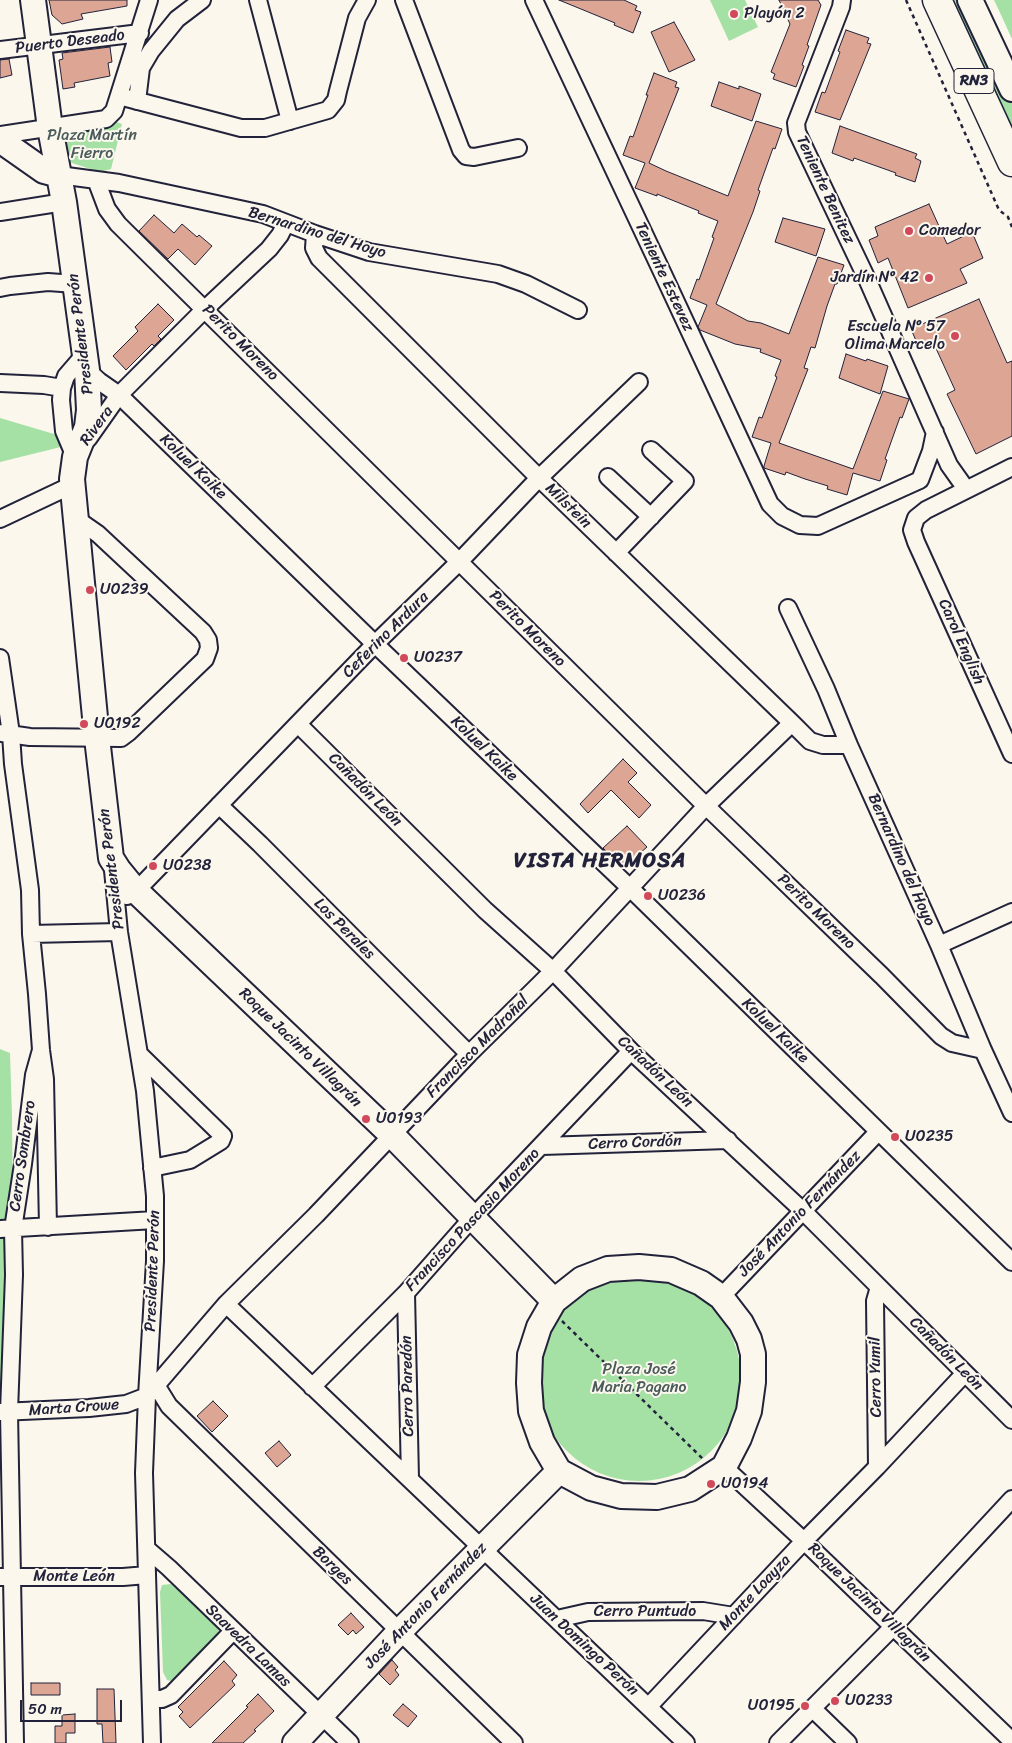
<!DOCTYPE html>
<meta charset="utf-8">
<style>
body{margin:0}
#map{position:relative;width:1012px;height:1743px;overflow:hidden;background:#fbf7ec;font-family:Sriracha,sans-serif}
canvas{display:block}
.scale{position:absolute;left:20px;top:1700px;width:102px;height:22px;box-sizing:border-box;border:2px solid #22223b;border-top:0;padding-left:6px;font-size:15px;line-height:18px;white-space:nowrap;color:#22223b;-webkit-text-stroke:4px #fbf7ec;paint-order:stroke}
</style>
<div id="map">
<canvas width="1012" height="1743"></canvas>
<div class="scale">50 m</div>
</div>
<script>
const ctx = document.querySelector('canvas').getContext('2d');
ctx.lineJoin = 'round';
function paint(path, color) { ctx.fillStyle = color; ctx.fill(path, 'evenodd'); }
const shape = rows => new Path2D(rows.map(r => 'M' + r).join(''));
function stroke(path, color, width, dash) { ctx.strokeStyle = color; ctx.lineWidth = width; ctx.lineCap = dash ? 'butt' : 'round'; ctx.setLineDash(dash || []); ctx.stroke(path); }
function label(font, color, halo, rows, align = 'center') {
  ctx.font = font + ' Sriracha,sans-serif'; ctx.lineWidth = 4; ctx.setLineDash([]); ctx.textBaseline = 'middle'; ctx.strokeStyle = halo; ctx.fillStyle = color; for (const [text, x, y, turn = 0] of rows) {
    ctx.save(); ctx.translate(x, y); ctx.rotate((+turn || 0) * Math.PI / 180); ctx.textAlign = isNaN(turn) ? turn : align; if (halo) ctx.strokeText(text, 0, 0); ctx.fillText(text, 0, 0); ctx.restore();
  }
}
const green = shape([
 [710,0,745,0,758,27,729,41],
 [947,0,964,0,1012,100,1012,139],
 [994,0,1012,0,1012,39,1002,17],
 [107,119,122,124,111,169,100,172,69,162,50,128],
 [0,418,81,442,0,462],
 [0,1049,10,1053,12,1117,13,1229,9,1412,0,1412],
 '537 1379a102 102 0 1 1 204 0a102 102 0 1 1-204 0Z',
 [171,1584,219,1627,218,1637,175,1682,167,1680,163,1672,160,1592,162,1585]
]);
const building = shape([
 [49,0,127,0,127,6,81,14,83,19,62,24,52,15,49,0],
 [559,0,624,0,637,6,635,10,641,12,633,33,614,25,615,23,559,0],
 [779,0,818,0,821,5,807,45,809,46,802,65,804,66,796,87,773,79,775,74,771,72,790,24,779,0],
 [674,22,695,60,669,72,651,32,674,22],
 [846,30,869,38,867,43,871,44,840,120,815,112,822,92,825,93,840,52,838,51,846,30],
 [110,47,112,62,108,63,110,76,74,83,75,87,63,89,59,60,63,59,62,53,110,47],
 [9,59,12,75,0,78,0,60,9,59],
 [654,73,677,82,675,87,679,88,649,163,666,171,728,196,756,121,782,129,775,149,773,148,758,190,760,191,753,212,716,304,748,321,761,323,789,334,818,257,844,265,837,284,835,284,827,306,815,348,811,347,804,368,808,369,779,443,853,469,883,391,909,399,902,418,900,417,885,459,887,460,880,481,853,473,847,495,827,489,828,486,805,479,786,472,785,475,764,468,764,466,771,443,752,437,759,417,762,418,777,377,775,376,781,360,760,352,761,349,735,344,700,330,698,327,707,305,690,298,697,279,699,280,714,238,712,237,718,221,698,213,699,211,657,194,657,196,635,188,645,163,623,155,630,136,633,137,648,95,646,95,654,73],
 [719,82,739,89,739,86,761,94,752,121,711,106,719,82],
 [840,126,917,154,915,158,921,161,915,182,895,175,896,173,854,158,853,161,832,153,840,126],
 [929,204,947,244,972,232,983,258,960,269,967,283,908,308,888,258,878,263,869,240,878,236,875,227,929,204],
 [154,215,174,233,182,224,197,237,199,235,212,246,195,265,178,249,168,259,139,231,154,215],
 [783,218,825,229,816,256,775,242,783,218],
 [979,299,1007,363,1012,361,1012,436,976,454,947,394,955,390,934,344,920,350,911,329,979,299],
 [158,304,174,320,158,336,161,339,154,346,152,344,126,370,113,356,138,331,135,327,158,304],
 [846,354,866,361,867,359,888,366,880,394,839,378,846,354],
 [623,759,637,773,628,782,651,805,639,818,611,790,588,813,580,804,623,759],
 [627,826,647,847,631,861,618,863,603,848,627,826],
 [213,1401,228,1416,212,1432,197,1416,213,1401],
 [279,1441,291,1455,277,1467,265,1453,279,1441],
 [351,1613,364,1627,356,1634,353,1630,348,1635,338,1625,351,1613],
 [392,1660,398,1667,395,1670,399,1675,390,1685,379,1674,392,1660],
 [224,1661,237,1675,232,1681,235,1685,190,1728,179,1716,183,1712,178,1707,224,1661],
 [31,1683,60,1683,60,1695,31,1695,31,1683],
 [97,1689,114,1689,116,1743,103,1743,102,1724,97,1724,97,1689],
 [258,1694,274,1711,254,1730,256,1731,243,1743,212,1743,248,1707,246,1706,258,1694],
 [403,1704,417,1716,408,1727,393,1715,403,1704],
 [75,1714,75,1733,66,1733,66,1743,55,1743,55,1726,62,1726,62,1715,75,1714]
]);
const path = shape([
 [906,0,999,210,1008,217,1012,227],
 [562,1321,703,1459]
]);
const street = shape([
 [258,0,290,121],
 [404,0,461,150,466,156,474,157,518,148],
 [534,0,663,274,770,504,782,516,800,525,818,526,920,480,931,451,935,432],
 [842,0,841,7,796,123,797,132,867,279,949,465,966,489],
 [0,50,140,33],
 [119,96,241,128,265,128,328,110,336,100,338,91,357,18,367,0],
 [137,101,141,68,151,51,177,19,202,0],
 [0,135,106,119,114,111,149,0],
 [59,175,119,183,263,214,315,234,369,252,498,274,526,284,578,310],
 [96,180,107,209,118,224,706,806,882,976,941,1036,952,1043,983,1050],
 [0,212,64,202],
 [315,234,314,248,319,258,539,478,792,723,810,741,823,745,849,745],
 [0,288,10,286,48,282,75,284],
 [87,370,99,381,119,395,375,644,630,888,1012,1262],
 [0,383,44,385,62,388],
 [88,439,119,395,205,309,269,249,280,235,286,223],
 [75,457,64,431,61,400,62,388,66,376,85,354],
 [1012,467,926,510,916,518,912,530,916,542,1012,754],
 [608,477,651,517],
 [0,519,72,485],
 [616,553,685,481,651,450],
 [788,608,826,689,849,745,939,945,983,1050,1012,1113],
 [0,658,11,734,13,764,30,890,31,934,37,994,41,1050,45,1079,48,1227],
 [298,724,485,910,553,971,631,1051,803,1211,1012,1420],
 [2,733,30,737,121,738,129,732,205,659,209,648,208,640,203,632,98,534,75,518],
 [219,805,260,844,469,1054],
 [112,860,119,932,145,1091,155,1196,155,1261,147,1396,144,1473,152,1743],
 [127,896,136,891,375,644,459,562,539,478,639,382],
 [31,934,119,932],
 [939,945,1012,912],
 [140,1055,223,1136,221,1141,190,1160,152,1168],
 [542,1146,728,1140],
 [0,1229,155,1220],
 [406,1293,410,1479],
 [721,1297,878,1132],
 [226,1304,686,1743],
 [156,1385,169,1406,514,1743],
 [312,1387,406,1293,473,1217,631,1051],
 [0,1412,89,1408,126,1404,147,1396,226,1304,316,1215,469,1054,553,971,706,806,792,723],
 [724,1467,804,1541,1012,1741],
 [877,1467,875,1301,879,1287],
 [147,1549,169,1568,350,1743],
 [0,1577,123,1577,147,1575],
 [557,1619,588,1612,703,1611,734,1616],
 [152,1699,162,1699,171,1695,233,1631],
 [649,1706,804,1541,877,1467,965,1373],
 [813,1709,848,1743],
 [15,1743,9,1412,14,1275,13,1229,23,1164,34,1075,41,1050],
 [778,1743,894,1626,1012,1499]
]);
const secondary = shape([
 [33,0,50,128,64,202,87,370,89,410,87,427,75,457,72,479,97,738,111,858,118,869,136,891,392,1135,554,1301],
 [970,0,1012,89],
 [0,140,44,171,59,175],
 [639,1267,671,1270,701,1283,721,1297,741,1323,749,1339,753,1354,753,1382,749,1411,739,1438,724,1467,690,1489,657,1497,621,1496,591,1488,559,1471,542,1442,531,1411,529,1383,530,1355,539,1327,554,1301,582,1279,608,1269,639,1267],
 [295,1743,399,1632,559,1471]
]);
const highway = shape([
 [937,0,1012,162]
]);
const markers = [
 [734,14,5,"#d1495b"],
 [909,231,5,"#d1495b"],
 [929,278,5,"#d1495b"],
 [955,336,5,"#d1495b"],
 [90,590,5,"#d1495b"],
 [404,658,5,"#d1495b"],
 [84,724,5,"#d1495b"],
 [153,866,5,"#d1495b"],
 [648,896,5,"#d1495b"],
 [366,1119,5,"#d1495b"],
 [895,1137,5,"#d1495b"],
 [711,1484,5,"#d1495b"],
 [835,1701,5,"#d1495b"],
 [805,1706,5,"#d1495b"]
];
const shields = [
 [974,81,40]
];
const shieldNames = [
 ["RN3",974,81]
];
const poiNames = [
 ["Playón 2",744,14],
 ["Comedor",919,231],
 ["Jardín Nº 42",919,278,"right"],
 ["Escuela Nº 57",945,327,"right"],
 ["Olima Marcelo",945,345,"right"],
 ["U0239",100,590],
 ["U0237",414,658],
 ["U0192",94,724],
 ["U0238",163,866],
 ["U0236",658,896],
 ["U0193",376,1119],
 ["U0235",905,1137],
 ["U0194",721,1484],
 ["U0233",845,1701],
 ["U0195",795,1706,"right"]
];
const streetNames = [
 ["Puerto Deseado",70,42,-7],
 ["Teniente Benitez",825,190,65],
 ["Bernardino del Hoyo",317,233,17],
 ["Teniente Estevez",664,277,65],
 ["Presidente Perón",81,334,-97],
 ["Perito Moreno",240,343,45],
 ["Rivera",97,426,-54],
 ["Koluel Kaike",193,467,44],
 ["Milstein",568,506,44],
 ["Perito Moreno",527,629,45],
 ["Ceferino Ardura",386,635,-45],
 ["Carol English",961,642,66],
 ["Koluel Kaike",484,749,44],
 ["Cañadón León",365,790,45],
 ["Bernardino del Hoyo",901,860,66],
 ["Presidente Perón",112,869,-97],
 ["Perito Moreno",816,912,44],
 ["Los Perales",344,929,45],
 ["Koluel Kaike",775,1031,44],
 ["Francisco Madroñal",478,1047,-45],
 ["Roque Jacinto Villagrán",300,1048,44],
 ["Cañadón León",655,1072,43],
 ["Cerro Cordón",635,1143,-2],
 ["Cerro Sombrero",23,1156,-82],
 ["José Antonio Fernández",800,1214,-46],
 ["Francisco Pascasio Moreno",473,1220,-47],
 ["Presidente Perón",153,1271,-88],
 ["Cañadón León",946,1354,45],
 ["Cerro Yumil",876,1377,-91],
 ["Cerro Paredón",408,1386,-91],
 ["Marta Crowe",74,1408,-4],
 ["Borges",332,1566,44],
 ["Monte León",74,1577],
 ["Monte Loayza",755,1593,-47],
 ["Roque Jacinto Villagrán",869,1603,44],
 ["José Antonio Fernández",426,1606,-46],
 ["Cerro Puntudo",645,1612],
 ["Juan Domingo Perón",584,1645,43],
 ["Saavedra Lamas",248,1646,44]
];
const parkNames = [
 ["Plaza Martín",92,136],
 ["Fierro",92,154],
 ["Plaza José",639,1370],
 ["María Pagano",639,1388]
];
const districtNames = [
 ["VISTA HERMOSA",600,862]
];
paint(green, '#a5e0a5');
paint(building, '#dda694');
stroke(building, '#22223b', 1);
stroke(street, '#22223b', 20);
stroke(secondary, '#22223b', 28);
stroke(highway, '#22223b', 31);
stroke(path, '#22223b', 2.5, [4, 4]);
stroke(street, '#fbf7ec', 16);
stroke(secondary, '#fbf7ec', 24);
stroke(highway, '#fbf7ec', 28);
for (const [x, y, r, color] of markers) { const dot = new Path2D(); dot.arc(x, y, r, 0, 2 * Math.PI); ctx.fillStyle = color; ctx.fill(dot); stroke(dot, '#fbf7ec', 2); }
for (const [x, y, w] of shields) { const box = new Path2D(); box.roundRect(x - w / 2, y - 12.5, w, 25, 4); ctx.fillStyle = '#fbf7ec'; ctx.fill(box); stroke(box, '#22223b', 1); }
label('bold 15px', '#22223b', null, shieldNames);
label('16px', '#22223b', '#fbf7ec', poiNames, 'left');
label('16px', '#22223b', '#fbf7ec', streetNames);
label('16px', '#495b5b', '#fbf7ec', parkNames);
ctx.letterSpacing = '1px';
label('bold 21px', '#22223b', '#fbf7ec', districtNames);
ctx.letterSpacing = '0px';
</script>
